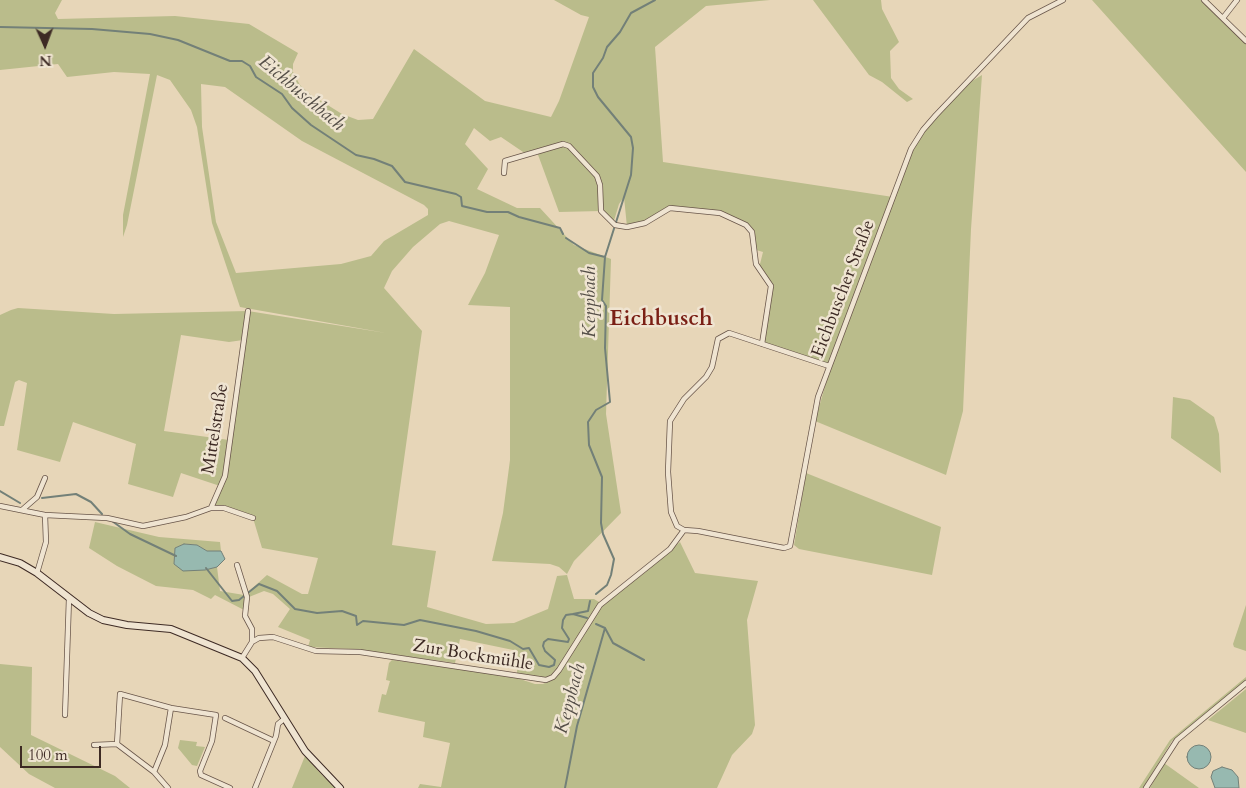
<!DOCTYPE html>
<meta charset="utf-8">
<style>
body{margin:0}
#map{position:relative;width:1246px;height:788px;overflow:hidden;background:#e7d6b8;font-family:Cardo,serif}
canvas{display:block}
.north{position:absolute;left:20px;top:20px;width:50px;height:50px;-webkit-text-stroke:4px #efe4d1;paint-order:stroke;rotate:178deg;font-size:14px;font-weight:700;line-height:20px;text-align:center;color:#3d2a24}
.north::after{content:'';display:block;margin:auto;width:18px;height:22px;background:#3d2a24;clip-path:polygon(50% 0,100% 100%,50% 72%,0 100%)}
.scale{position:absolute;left:20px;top:746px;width:81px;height:22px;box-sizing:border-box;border:2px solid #3d2a24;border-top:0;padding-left:6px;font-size:15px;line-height:18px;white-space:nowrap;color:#3d2a24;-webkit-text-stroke:4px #efe4d1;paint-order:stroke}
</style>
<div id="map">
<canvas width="1246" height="788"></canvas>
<div class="north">N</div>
<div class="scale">100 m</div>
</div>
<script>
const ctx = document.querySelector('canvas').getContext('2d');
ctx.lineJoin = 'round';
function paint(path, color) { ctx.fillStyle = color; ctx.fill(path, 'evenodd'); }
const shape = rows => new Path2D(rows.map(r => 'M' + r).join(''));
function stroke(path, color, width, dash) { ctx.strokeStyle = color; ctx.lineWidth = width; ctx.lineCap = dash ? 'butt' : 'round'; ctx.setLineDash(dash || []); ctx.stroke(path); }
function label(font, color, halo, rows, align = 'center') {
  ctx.font = font + ' Cardo,serif'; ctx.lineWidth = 5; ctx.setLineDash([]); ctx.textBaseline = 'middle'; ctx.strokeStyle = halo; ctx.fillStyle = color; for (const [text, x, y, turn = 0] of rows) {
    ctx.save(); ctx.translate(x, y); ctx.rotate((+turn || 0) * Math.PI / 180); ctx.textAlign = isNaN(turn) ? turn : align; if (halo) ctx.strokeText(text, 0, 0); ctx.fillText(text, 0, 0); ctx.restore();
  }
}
const green = shape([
 [0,0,62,0,55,13,58,19,175,16,249,24,298,53,293,64,293,72,300,85,310,94,342,114,358,120,373,119,414,49,485,101,551,117,559,101,589,17,581,15,554,0,770,0,706,6,655,47,663,162,893,197,911,149,923,130,962,87,982,75,971,229,963,411,946,475,815,421,830,369,762,344,771,286,756,264,760,264,763,252,753,249,752,232,746,225,720,213,670,208,645,223,627,227,624,197,619,204,613,224,601,211,559,212,537,152,526,154,501,137,490,141,474,128,465,144,488,169,477,189,517,208,540,208,574,245,611,259,606,414,621,513,574,561,567,574,559,567,550,564,492,561,503,513,510,460,510,307,468,305,485,273,499,235,449,221,440,224,413,247,392,271,384,288,422,331,392,545,436,551,427,607,486,624,514,623,548,609,557,576,567,575,574,599,594,599,604,605,617,592,642,575,680,542,695,573,758,581,747,620,755,725,752,734,732,755,717,788,418,788,420,784,441,787,450,743,423,737,425,722,378,712,382,694,386,695,390,681,386,680,389,663,392,660,508,675,535,684,543,684,551,680,517,673,518,651,460,639,455,663,353,649,308,647,310,640,278,627,290,609,273,594,264,591,249,597,247,593,267,575,302,594,308,594,318,558,262,548,253,518,224,508,211,508,220,486,181,473,173,497,128,484,136,444,73,422,60,462,17,450,27,383,19,380,15,382,4,426,0,426,0,315,11,310,18,308,114,314,248,311,386,333,240,307,212,223,197,127,191,110,170,80,157,75,127,225,123,237,123,215,150,74,114,72,67,77,58,64,0,70],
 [201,84,225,87,302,141,424,205,428,209,428,215,384,241,371,256,341,264,236,273,216,222,202,127],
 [181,335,229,342,243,340,229,440,164,431],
 [813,0,881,0,882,9,899,42,890,51,891,78,899,89,913,99,907,102,882,82,869,75],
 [1092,0,1203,0,1246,41,1246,172],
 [1173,397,1190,400,1214,417,1219,434,1221,473,1171,438],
 [806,473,941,527,932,575,799,549,794,545],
 [95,522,159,537,220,542,221,551,207,551,197,545,184,544,175,548,174,564,205,570,217,567,220,591,244,595,245,599,244,610,215,595,211,599,193,590,156,586,117,566,89,548],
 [1246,605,1246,651,1234,647,1233,644],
 [0,664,32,667,31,735,115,776,130,788,55,788,29,774,0,747],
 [1246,677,1246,681,1172,741,1143,788,1139,788,1170,740],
 [1246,689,1246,733,1208,720],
 [180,740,197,742,196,746,205,747,197,766,192,765,178,748],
 [305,756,322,775,336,788,292,788],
 [1164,763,1199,788,1150,788]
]);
const water = shape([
 [184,544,197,545,207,551,221,551,225,559,217,567,205,570,183,571,174,564,175,548,184,544],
 '1187 757a12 12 0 1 1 24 0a12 12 0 1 1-24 0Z',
 [1222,767,1232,770,1238,777,1239,788,1215,788,1211,777,1213,771,1222,767]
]);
const stream = shape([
 [0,27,92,29,150,34,178,40,230,61,242,61,250,66,256,77,282,94,292,108,311,125,356,155,374,159,392,166,405,182,456,194,461,197,462,206,487,212,508,212,519,217,560,228,563,234],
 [566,238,589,253,605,257],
 [0,491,20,503],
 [42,498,76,494,91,502,102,514],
 [112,521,130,534,176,556],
 [206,568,232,601,239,600,259,584,277,591,295,609,317,613,342,611,356,616,357,625,363,621,404,625,420,620,476,631,510,641,523,649,529,648,539,665,549,667,554,665,555,660,545,651,543,646,544,642,548,639,568,642,569,639,562,628,563,620,566,615,573,614],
 [596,594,607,585,611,575,614,559,603,534,601,523,602,477,589,445,588,422,596,410,610,402,605,348,606,306,602,300,605,257,631,175,633,148,631,137,598,97,593,87,593,73,603,58,607,47,620,32,631,13,655,0],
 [587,618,573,614,588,611,590,601],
 [605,628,613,643,644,660],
 [565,788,577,726,605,628,596,624]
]);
const street = shape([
 [1204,0,1246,41],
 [1223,18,1237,0],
 [504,173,505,161,563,144,569,146,597,176,600,185,601,211,615,225,627,227,645,223,670,208,720,213,746,225,752,232,756,264,771,286,762,344],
 [829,366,729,333,718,339,712,367,706,377,684,399,670,421,668,472,671,512,677,526,684,530,698,531,784,548,790,546,818,397,911,149,923,130,936,115,1028,18,1063,0],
 [0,506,45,515,107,518,143,526,186,517,211,508,225,476,248,311],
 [211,508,224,508,253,518],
 [22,510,37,497,45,478],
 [237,565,247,597,245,616,252,629,252,642],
 [37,573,46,542,45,515],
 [242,658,252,642,259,638,273,637,316,651,360,652,546,680,553,677,559,670,600,605,670,549,684,530],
 [65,715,69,598],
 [225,718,274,741],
 [94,745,117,744],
 [154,772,165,745,171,708],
 [168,788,154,772,117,744,120,694,171,708,216,715,212,741,200,771,201,775,230,788],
 [255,788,276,736,278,724,284,719],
 [1146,788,1177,740,1246,683]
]);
const secondary = shape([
 [0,557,20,563,37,573,89,613,103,620,127,625,171,629,242,658,255,671,305,751,340,788]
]);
const streetNames = [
 ["Eichbuscher Straße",844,289,-69],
 ["Mittelstraße",216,429,-81],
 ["Zur Bockmühle",473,656,9]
];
const waterNames = [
 ["Eichbuschbach",301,94,40],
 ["Keppbach",591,302,-90],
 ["Keppbach",571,699,-75]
];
const districtNames = [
 ["Eichbusch",661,320]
];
paint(green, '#babc8b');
paint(water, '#97b9b0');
stroke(water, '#738078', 1);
stroke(stream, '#738078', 2);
stroke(street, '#685549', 6);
stroke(secondary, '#3d2a24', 8);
stroke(street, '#efe4d1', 4.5);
stroke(secondary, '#efe4d1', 6);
label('18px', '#3d2a24', '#efe4d1', streetNames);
label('italic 19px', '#544e47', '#efe4d1', waterNames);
label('bold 22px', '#7a1f14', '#efe4d1', districtNames);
</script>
